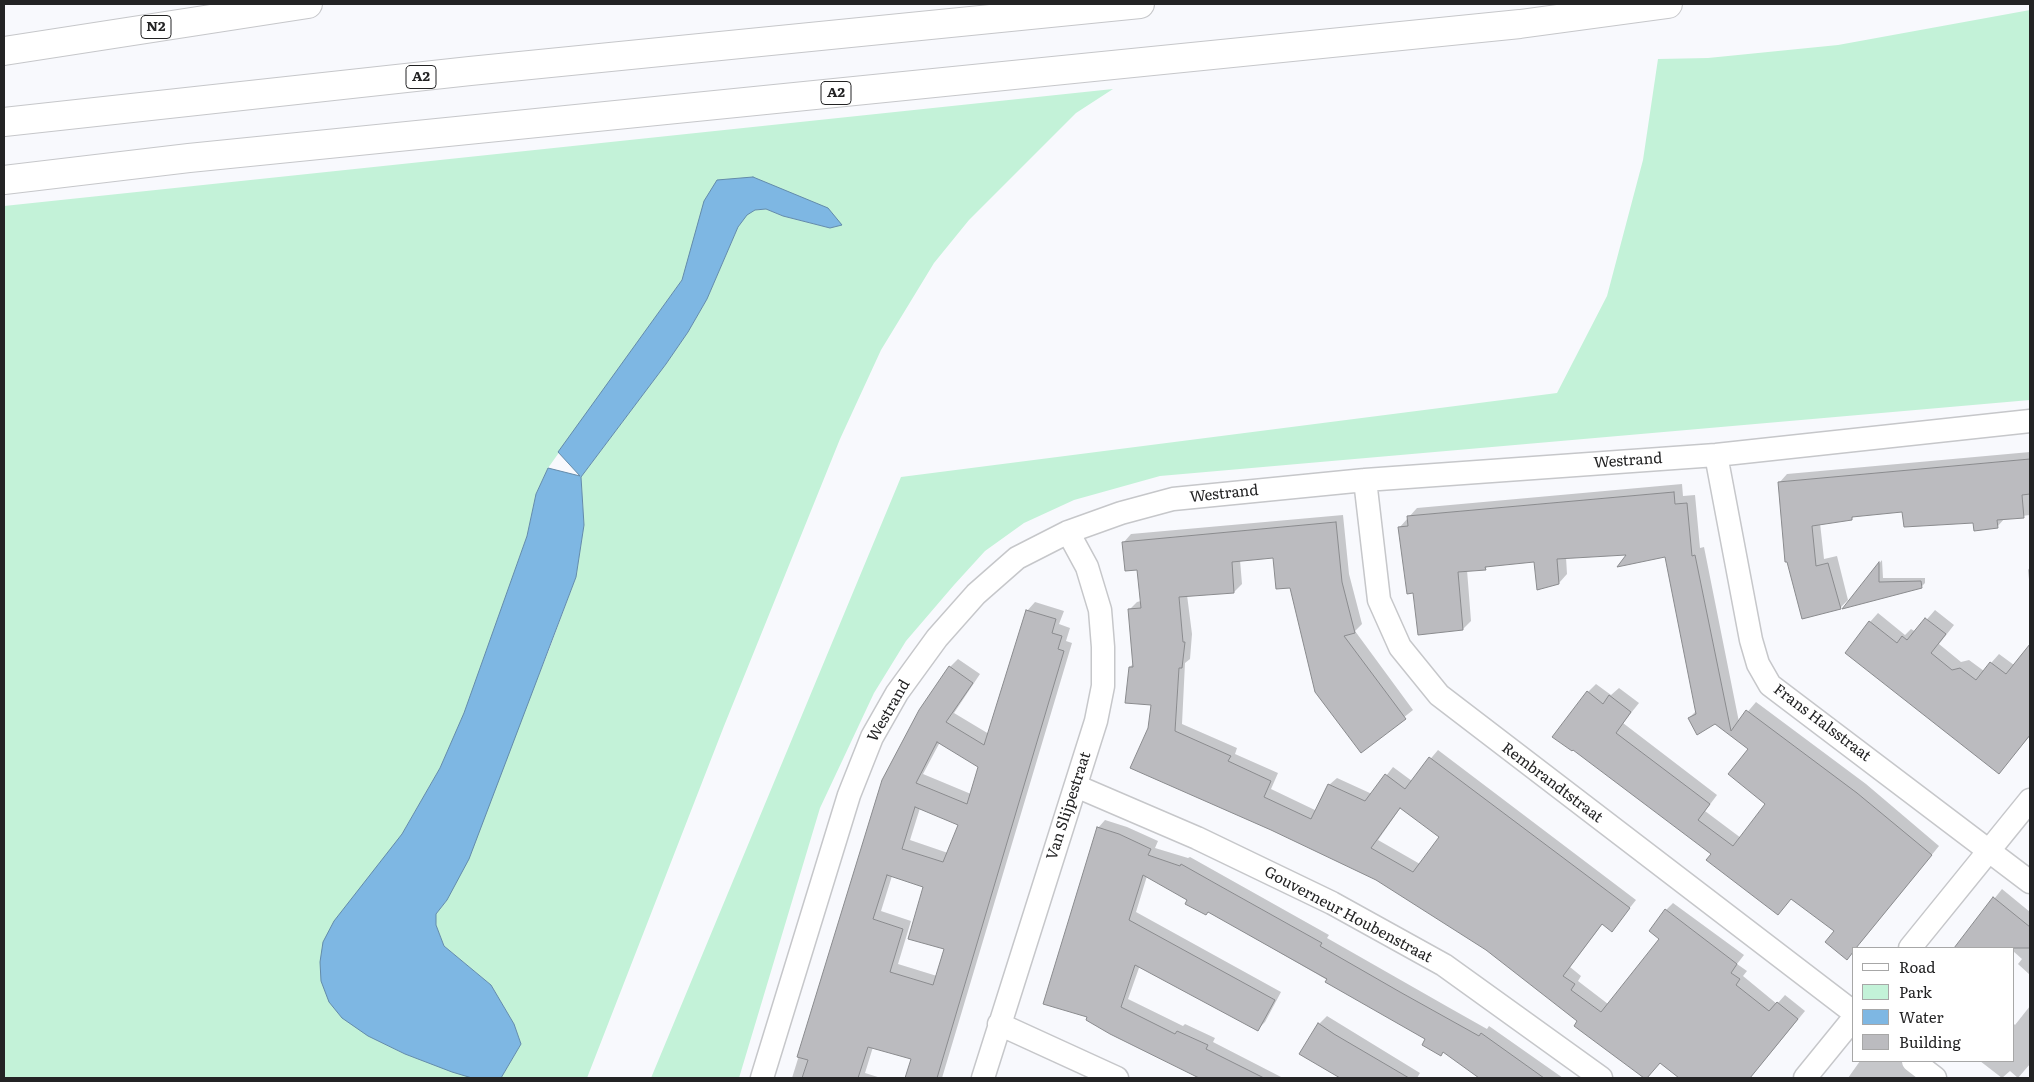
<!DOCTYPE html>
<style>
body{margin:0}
#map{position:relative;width:2034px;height:1082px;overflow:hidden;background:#f8f9fd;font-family:Literata,serif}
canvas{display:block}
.frame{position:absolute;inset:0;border:5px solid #232324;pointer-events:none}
.legend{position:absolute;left:1852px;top:947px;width:162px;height:115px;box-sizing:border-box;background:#fff;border:1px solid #a7a7a7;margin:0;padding:6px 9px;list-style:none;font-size:15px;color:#232324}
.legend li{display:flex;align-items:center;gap:10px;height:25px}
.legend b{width:25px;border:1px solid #a7a7a7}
</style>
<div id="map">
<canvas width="2034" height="1082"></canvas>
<div class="frame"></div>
<ul class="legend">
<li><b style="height:6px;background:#fff"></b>Road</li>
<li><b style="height:14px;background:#c3f2d8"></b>Park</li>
<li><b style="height:14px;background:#7eb7e3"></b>Water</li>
<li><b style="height:14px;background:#bbbbbf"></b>Building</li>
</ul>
</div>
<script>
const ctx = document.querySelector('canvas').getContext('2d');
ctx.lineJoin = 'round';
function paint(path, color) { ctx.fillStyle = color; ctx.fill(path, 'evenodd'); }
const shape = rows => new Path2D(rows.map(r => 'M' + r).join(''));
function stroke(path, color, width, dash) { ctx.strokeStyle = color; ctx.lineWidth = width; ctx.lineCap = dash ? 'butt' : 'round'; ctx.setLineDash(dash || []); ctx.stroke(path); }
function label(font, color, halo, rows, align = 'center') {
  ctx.font = font + ' Literata,serif'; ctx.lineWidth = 5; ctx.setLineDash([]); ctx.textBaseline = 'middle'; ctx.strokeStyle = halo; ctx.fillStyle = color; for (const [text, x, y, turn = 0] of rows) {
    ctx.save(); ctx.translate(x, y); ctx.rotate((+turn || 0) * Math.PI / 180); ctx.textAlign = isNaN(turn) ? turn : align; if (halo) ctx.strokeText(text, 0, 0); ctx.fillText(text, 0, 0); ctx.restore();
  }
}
const green = shape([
 [2030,10,2030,400,1160,476,1074,500,1024,523,985,551,954,585,906,641,874,693,820,808,739,1078,651,1078,901,477,1557,393,1607,296,1643,160,1658,59,1708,58,1838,45],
 [1113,89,1076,113,969,220,934,263,881,350,840,439,724,726,587,1078,501,1078,521,1044,514,1024,491,985,444,946,436,925,436,914,447,900,549,650,576,577,584,525,581,477,666,364,688,332,707,299,738,227,747,214,755,210,766,209,783,216,830,228,841,225,753,177,690,254,682,280,548,468,536,494,527,536,464,714,440,768,402,834,368,1036,405,1054,472,1078,4,1078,4,206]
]);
const water = shape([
 [753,177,828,208,842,225,830,228,783,216,766,209,755,210,747,215,738,227,707,299,688,332,666,364,581,477,584,525,576,577,469,859,447,900,436,914,436,925,444,946,491,985,514,1024,521,1044,501,1078,472,1078,452,1072,405,1054,368,1036,342,1018,329,1002,321,981,320,962,323,942,334,921,402,834,440,768,464,713,527,536,536,494,548,468,580,476,558,452,682,280,704,201,717,180,753,177]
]);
const shadow = shape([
 [2030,452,2030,515,2005,518,1997,527,1904,511,1855,515,1851,519,1820,523,1824,559,1837,556,1848,600,1840,608,1803,618,1779,483,1787,474],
 [1682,484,1683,496,1695,495,1700,548,1704,547,1739,722,1756,702,1866,784,1939,846,1856,948,1853,948,1836,931,1792,898,1778,913,1713,854,1573,748,1588,692,1596,684,1611,695,1619,688,1639,703,1623,723,1717,795,1705,811,1741,838,1767,803,1749,748,1715,723,1689,718,1696,711,1666,555,1628,554,1566,557,1567,574,1559,583,1535,561,1489,565,1485,569,1467,570,1471,621,1463,629,1414,592,1399,528,1417,508],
 [1343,515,1349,574,1362,624,1355,631,1413,710,1362,751,1291,587,1275,556,1240,560,1242,584,1234,592,1187,595,1192,634,1190,659,1185,663,1182,724,1237,748,1235,754,1278,773,1271,789,1317,811,1329,785,1337,778,1372,794,1393,767,1412,781,1438,750,1636,900,1612,930,1603,923,1570,967,1581,976,1578,981,1608,1004,1661,939,1666,910,1673,903,1744,955,1737,964,1747,971,1743,976,1777,1004,1785,995,1805,1011,1750,1078,1681,1078,1660,1062,1646,1078,1575,1025,1579,1021,1487,949,1149,728,1152,704,1130,667,1134,663,1130,609,1137,602,1141,601,1138,568,1124,542,1131,534],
 [1401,807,1440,837,1420,864,1378,840],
 [1882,560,1883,578,1925,578,1925,583,1921,587,1849,602],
 [2030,567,2030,589,2028,570],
 [1035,602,1064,611,1059,624,1070,628,1066,641,1072,643,942,1078,906,1078,913,1058,873,1047,865,1073,881,1078,792,1078,884,781,950,667,958,659,980,674,954,713,989,734,1027,611],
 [940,742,979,767,971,794,923,774],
 [920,808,960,824,948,853,910,840],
 [892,876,925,887,946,949,937,976,898,964,911,921,881,911],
 [1935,610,1954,625,1939,644,1961,662,1969,660,1984,671,1999,654,2014,665,2030,646,2030,736,1999,772,1870,622,1878,613,1905,635,1911,629,1916,632],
 [1105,820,1127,827,1158,841,1155,848,1188,858,1190,857,1329,935,1327,938,1448,1007,1487,1029,1489,1026,1563,1078,1497,1078,1147,876,1136,912,1281,992,1265,1022,1257,1030,1140,965,1128,999,1183,1026,1185,1024,1215,1038,1213,1042,1283,1078,1203,1078,1087,1019,1098,828],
 [2002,889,2030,912,2030,975,2018,964,2022,959,2013,951,2013,948,2009,948,1993,936,1983,948,1955,948],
 [2030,1006,2030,1064,2018,1078,2010,1071,2002,1078,1980,1061,2013,1061,2013,1023,2015,1025],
 [1327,1016,1420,1073,1417,1078,1341,1078,1300,1053,1319,1024],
 [1860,1061,1906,1061,1927,1078,1848,1078]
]);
const building = shape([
 [2030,459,2030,494,2022,495,2024,518,1997,520,1998,528,1974,531,1973,523,1904,527,1902,512,1852,517,1852,520,1812,526,1816,566,1828,563,1841,609,1802,619,1787,562,1785,562,1778,482,2030,459],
 [1674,492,1675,504,1687,503,1692,556,1695,555,1731,731,1746,710,1857,793,1932,855,1856,948,1853,948,1853,952,1847,960,1825,942,1834,931,1791,899,1778,915,1706,860,1711,854,1573,750,1572,751,1552,737,1587,691,1603,704,1609,695,1631,712,1616,733,1710,804,1698,820,1733,846,1765,804,1728,774,1748,749,1715,724,1697,735,1688,718,1696,714,1665,557,1617,567,1626,555,1557,559,1559,584,1537,590,1534,562,1485,567,1486,570,1458,572,1463,630,1418,635,1413,593,1407,594,1398,527,1408,526,1407,516,1674,492],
 [1336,522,1342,582,1355,633,1344,636,1406,719,1361,753,1315,692,1290,588,1276,589,1273,558,1232,562,1234,593,1179,597,1183,642,1185,642,1182,668,1179,668,1175,731,1231,756,1228,761,1271,781,1264,797,1311,819,1328,784,1365,801,1385,774,1405,789,1429,757,1630,908,1612,932,1602,924,1563,976,1575,984,1571,990,1601,1012,1659,939,1649,931,1665,909,1737,964,1731,973,1740,979,1736,985,1769,1011,1777,1002,1798,1019,1750,1078,1679,1078,1660,1063,1647,1078,1644,1078,1574,1026,1577,1021,1486,950,1376,880,1271,830,1130,768,1148,728,1151,705,1125,703,1129,667,1133,667,1128,609,1141,608,1137,570,1125,571,1122,542,1336,522],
 [1400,808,1439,837,1413,872,1371,848,1400,808],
 [1879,562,1879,582,1921,581,1922,588,1842,609,1879,562],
 [1026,610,1056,619,1052,633,1062,636,1058,649,1064,651,937,1078,905,1078,911,1059,868,1047,858,1078,802,1078,808,1060,797,1057,882,780,919,710,949,666,973,683,946,722,984,745,1026,610],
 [937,742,978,767,967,804,916,783,937,742],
 [915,807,958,825,943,862,902,849,915,807],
 [887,875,923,887,908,939,944,949,933,985,890,972,903,929,873,919,887,875],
 [1925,618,1946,634,1931,653,1952,670,1960,668,1976,680,1990,662,2006,674,2030,644,2030,735,1999,774,1845,653,1869,621,1897,643,1902,636,1907,640,1925,618],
 [1097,827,1119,834,1151,849,1148,855,1180,866,1181,864,1220,886,1322,943,1320,946,1400,992,1479,1036,1481,1033,1544,1078,1479,1078,1443,1052,1441,1056,1422,1045,1425,1039,1325,982,1327,979,1208,912,1206,915,1185,904,1187,900,1143,875,1129,920,1275,1000,1258,1031,1135,965,1121,1007,1175,1034,1177,1031,1208,1045,1206,1049,1264,1078,1199,1078,1110,1034,1086,1020,1087,1017,1043,1004,1097,827],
 [1993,897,2030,927,2030,948,1954,948,1993,897],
 [1318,1023,1334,1034,1409,1078,1340,1078,1299,1054,1318,1023]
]);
const minor = shape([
 [1716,455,1751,640,1758,664,1770,685,2030,882],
 [1365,480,1379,600,1400,647,1439,695,1853,1012],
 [1076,786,1197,838,1332,903,1444,965,1601,1078],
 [1910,948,2030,800],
 [999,1024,1117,1078],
 [1913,1061,1935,1078],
 [762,1078,849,795,872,737,897,693,937,638,976,594,1017,558,1068,532,1121,513,1173,499,1365,480,1716,455,2030,421],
 [983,1078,1096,721,1103,686,1103,647,1100,610,1087,567,1068,532],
 [1805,1078,1853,1019]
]);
const trunk = shape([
 [4,51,308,4]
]);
const motorway = shape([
 [4,122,470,71,1140,4],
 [4,180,189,158,1520,24,1668,4]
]);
const shields = [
 [156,27,30],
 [421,77,30],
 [836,93,30]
];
const shieldNames = [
 ["N2",156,27],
 ["A2",421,77],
 ["A2",836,93]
];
const streetNames = [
 ["Westrand",1628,461,-4],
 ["Westrand",1224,494,-6],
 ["Westrand",889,711,-60],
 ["Frans Halsstraat",1822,723,37],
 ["Rembrandtstraat",1552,783,37],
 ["Van Slijpestraat",1069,806,-72],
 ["Gouverneur Houbenstraat",1348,915,28]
];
paint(green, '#c3f2d8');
paint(water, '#7eb7e3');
stroke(water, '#638baa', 1);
paint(shadow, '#0003');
paint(building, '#bbbbbf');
stroke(building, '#8a8b8e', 1);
stroke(minor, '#c6c7ca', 25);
stroke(trunk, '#c6c7ca', 30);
stroke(motorway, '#c6c7ca', 30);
stroke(minor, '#fff', 22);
stroke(trunk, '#fff', 28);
stroke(motorway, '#fff', 28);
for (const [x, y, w] of shields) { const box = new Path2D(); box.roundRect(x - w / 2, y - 11.5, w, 23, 4); ctx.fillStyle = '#fff'; ctx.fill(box); stroke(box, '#232324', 1); }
label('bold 14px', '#232324', null, shieldNames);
label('15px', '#232324', '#fff', streetNames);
</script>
